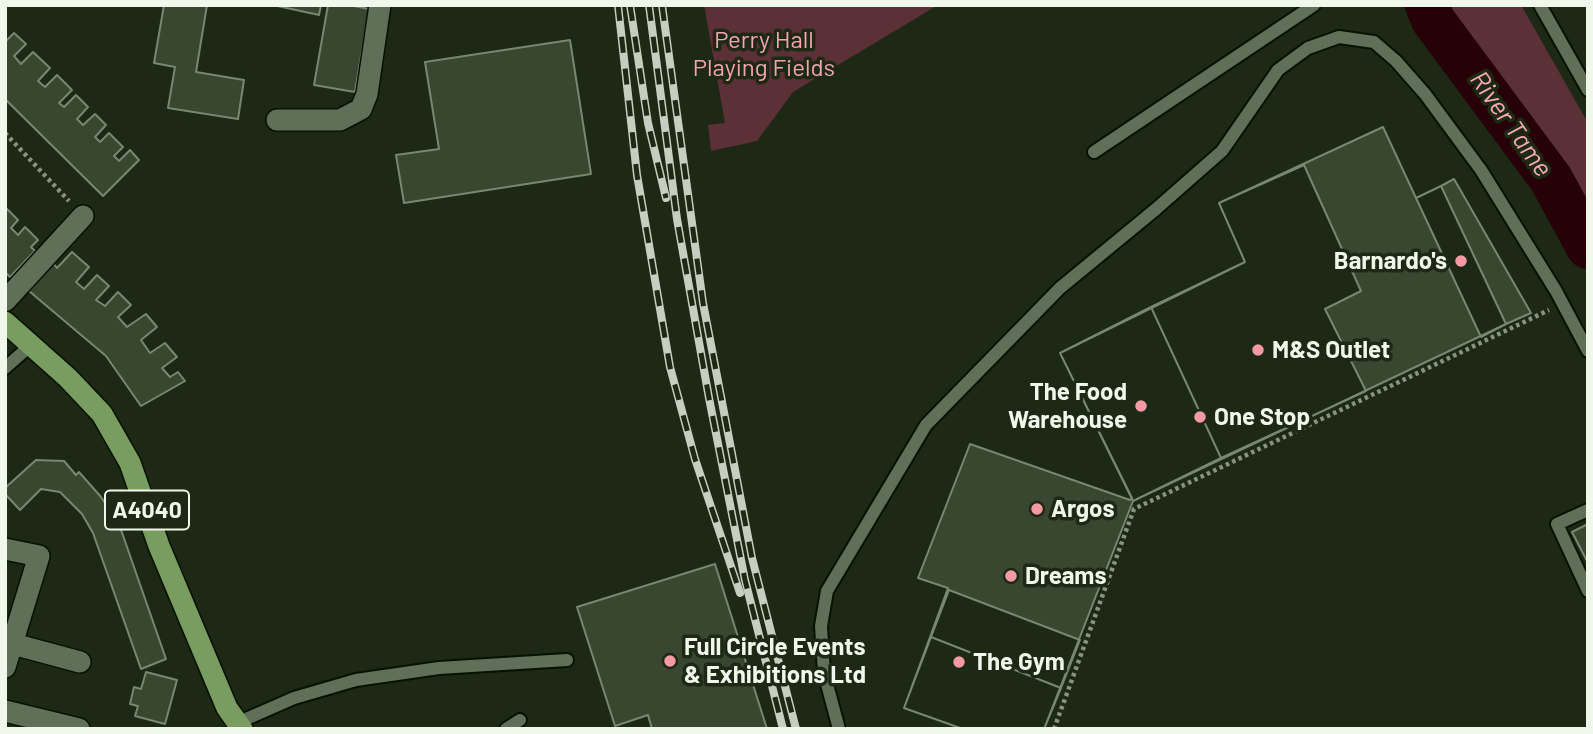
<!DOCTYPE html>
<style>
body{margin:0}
#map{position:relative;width:1593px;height:734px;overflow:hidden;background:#1d2914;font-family:Barlow,sans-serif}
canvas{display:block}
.frame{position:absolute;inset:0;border:7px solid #eff8ea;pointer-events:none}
</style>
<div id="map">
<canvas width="1593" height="734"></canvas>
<div class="frame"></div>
</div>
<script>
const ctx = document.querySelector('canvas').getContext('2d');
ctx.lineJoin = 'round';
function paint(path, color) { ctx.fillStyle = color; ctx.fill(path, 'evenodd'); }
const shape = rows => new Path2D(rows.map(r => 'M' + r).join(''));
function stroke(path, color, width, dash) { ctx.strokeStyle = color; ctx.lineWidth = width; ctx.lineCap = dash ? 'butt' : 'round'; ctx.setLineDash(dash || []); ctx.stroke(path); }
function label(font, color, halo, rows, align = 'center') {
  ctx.font = font + ' Barlow,sans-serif'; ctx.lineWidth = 7; ctx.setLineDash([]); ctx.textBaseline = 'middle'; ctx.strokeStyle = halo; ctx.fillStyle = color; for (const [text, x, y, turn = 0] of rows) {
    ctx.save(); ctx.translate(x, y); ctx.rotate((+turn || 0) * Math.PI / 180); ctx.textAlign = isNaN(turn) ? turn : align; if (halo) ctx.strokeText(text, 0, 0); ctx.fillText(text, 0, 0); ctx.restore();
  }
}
const green = shape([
 [704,5,938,5,793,92,757,141,711,151,708,125,725,123],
 [1448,5,1521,5,1588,123,1588,214,1508,89,1454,19]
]);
const river = shape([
 [1427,5,1433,20,1551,179,1588,247]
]);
const building = shape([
 [164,5,207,5,196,72,244,80,238,119,168,108,175,67,154,63,164,5],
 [273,5,321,5,319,15,273,5],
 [328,5,349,5,369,9,355,92,314,85,328,5],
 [14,33,26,44,14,56,21,64,33,52,50,68,38,81,45,87,57,75,72,90,59,103,64,107,76,95,88,107,77,119,83,125,95,114,106,125,95,137,100,142,109,133,123,147,114,156,119,161,130,150,139,160,103,196,5,99,5,42,14,33],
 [570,40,591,174,404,203,396,155,439,149,425,62,570,40],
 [1383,127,1416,198,1441,186,1506,324,1133,501,1044,729,963,729,904,708,948,588,918,578,970,444,1130,500,1132,498,1060,353,1245,262,1219,203,1383,127],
 [1304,165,1361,291,1325,309,1366,391,1221,458,1151,307,1245,262,1219,203,1304,165],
 [1454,179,1531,313,1506,324,1441,186,1454,179],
 [1441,186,1506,324,1481,337,1416,198,1441,186],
 [5,207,18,220,11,228,18,235,25,227,38,240,31,247,35,251,10,277,5,272,5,207],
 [72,252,89,267,76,282,84,289,97,275,109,286,96,300,105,306,118,292,131,305,118,317,127,327,146,314,157,327,141,340,150,353,165,343,177,357,162,368,170,377,178,372,185,381,141,406,106,356,29,291,53,263,57,268,72,252],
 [1151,307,1221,458,1133,501,1060,353,1151,307],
 [36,460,64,461,76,475,79,472,101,497,119,524,166,659,141,669,93,533,82,514,60,492,41,489,20,510,5,494,5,488,36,460],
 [1588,524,1588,563,1572,532,1588,524],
 [715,564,767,729,652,729,648,715,615,726,577,607,715,564],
 [949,590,1080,640,1061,688,931,637,949,590],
 [931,637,1061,688,1044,729,963,729,904,708,931,637],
 [146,672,177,680,165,724,135,716,138,706,130,704,134,687,141,689,146,672]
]);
const path = shape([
 [5,133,69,201],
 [1054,729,1134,509,1549,310]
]);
const lane = shape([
 [1540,5,1588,90],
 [1094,152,1314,5],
 [5,368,32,344],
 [1588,510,1557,524,1588,591],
 [237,723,294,698,356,680,439,668,567,660],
 [506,729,520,720],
 [839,729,824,673,821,626,827,591,926,425,1060,288,1156,209,1222,151,1278,70,1308,48,1339,37,1374,42,1396,61,1425,94,1481,170,1556,291,1588,351]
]);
const street = shape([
 [277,120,340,120,361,109,367,94,380,5],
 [5,301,83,216],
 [5,549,39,556,5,667],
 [13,644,80,662],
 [5,711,79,729]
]);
const primary = shape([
 [5,322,68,378,102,414,130,463,159,546,227,708,242,729]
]);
const rail = shape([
 [618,5,637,175,670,367,695,459,740,593],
 [630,5,648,123,666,198],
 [649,5,677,219,709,398,745,580,783,729],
 [662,5,703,303,752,558,796,729]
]);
const markers = [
 [1461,261,7,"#f49aa5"],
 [1258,350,7,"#f49aa5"],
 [1141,406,7,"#f49aa5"],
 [1200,417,7,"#f49aa5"],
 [1037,509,7,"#f49aa5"],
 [1011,576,7,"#f49aa5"],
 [670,661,7,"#f49aa5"],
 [959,662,7,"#f49aa5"]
];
const shields = [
 [147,510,84]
];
const shieldNames = [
 ["A4040",147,510]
];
const parkNames = [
 ["Perry Hall",764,40],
 ["Playing Fields",764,68]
];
const poiNames = [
 ["Barnardo's",1447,261,"right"],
 ["M&S Outlet",1272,350],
 ["The Food",1127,392,"right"],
 ["Warehouse",1127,420,"right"],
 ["One Stop",1214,417],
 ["Argos",1051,509],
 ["Dreams",1025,576],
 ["Full Circle Events",684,647],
 ["& Exhibitions Ltd",684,675],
 ["The Gym",973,662]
];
const waterNames = [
 ["River Tame",1511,124,55]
];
paint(green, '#5b3137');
stroke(river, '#260108', 44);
paint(building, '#394630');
stroke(building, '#78876f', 2);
stroke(lane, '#071201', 16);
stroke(street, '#071201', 24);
stroke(primary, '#071201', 24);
stroke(path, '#889381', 4.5, [3.5, 3.5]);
stroke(lane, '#606f57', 12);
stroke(street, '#606f57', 21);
stroke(primary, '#799d61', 21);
stroke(rail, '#c5cebf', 8);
stroke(rail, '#1d2914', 5, [16]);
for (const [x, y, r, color] of markers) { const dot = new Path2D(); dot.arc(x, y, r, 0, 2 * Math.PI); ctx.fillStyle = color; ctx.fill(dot); stroke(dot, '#1d2914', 2.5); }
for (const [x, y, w] of shields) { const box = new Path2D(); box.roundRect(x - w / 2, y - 19.5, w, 39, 5); ctx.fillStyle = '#1d2914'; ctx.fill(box); stroke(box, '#eff8ea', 2); }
label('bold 23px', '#eff8ea', null, shieldNames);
label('24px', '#f5a5ae', '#1d2914', parkNames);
label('bold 24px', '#eff8ea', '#1d2914', poiNames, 'left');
label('italic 26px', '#faa9b3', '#1d2914', waterNames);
</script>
